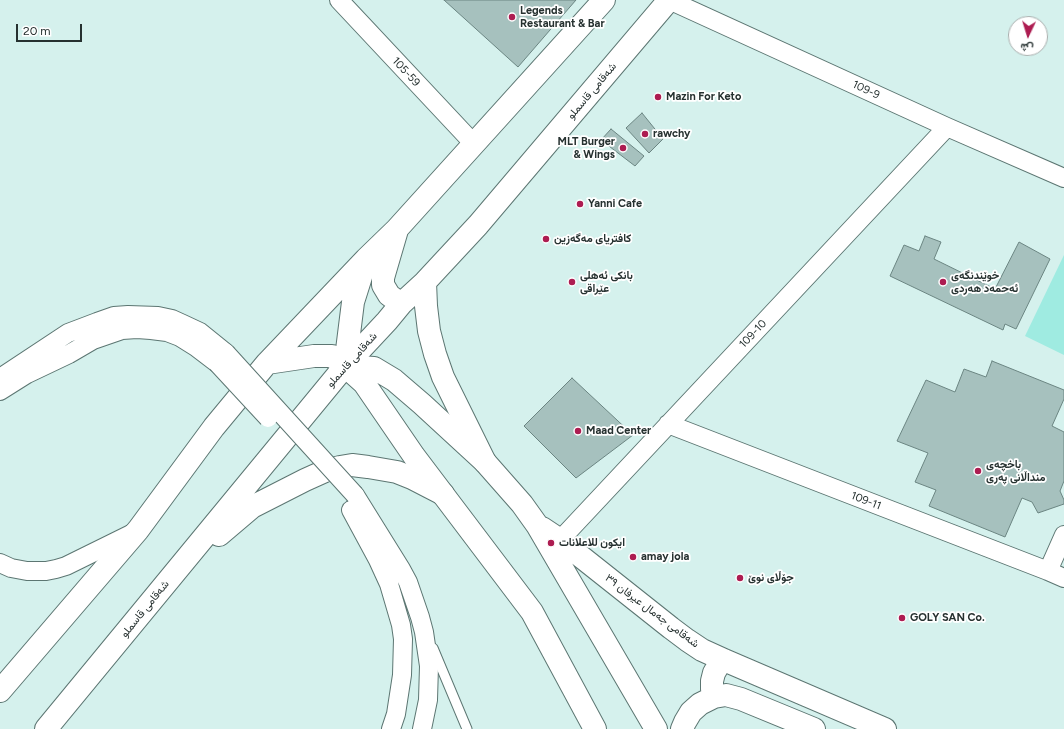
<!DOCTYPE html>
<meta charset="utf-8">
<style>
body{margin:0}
#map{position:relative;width:1064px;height:729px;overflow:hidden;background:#d5f1ed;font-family:Figtree,Vazirmatn,sans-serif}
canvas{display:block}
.north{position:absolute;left:1008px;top:16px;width:40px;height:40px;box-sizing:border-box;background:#fff;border:1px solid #a8adac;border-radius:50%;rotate:184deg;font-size:11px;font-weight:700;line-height:16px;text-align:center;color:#263130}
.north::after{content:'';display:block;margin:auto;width:14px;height:18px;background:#ad1c51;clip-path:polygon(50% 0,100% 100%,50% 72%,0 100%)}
.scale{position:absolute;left:16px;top:24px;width:66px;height:18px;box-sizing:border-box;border:2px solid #263130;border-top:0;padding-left:5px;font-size:12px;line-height:14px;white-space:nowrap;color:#263130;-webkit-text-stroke:3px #fff;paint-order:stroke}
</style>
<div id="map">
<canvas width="1064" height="729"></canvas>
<div class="north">ش</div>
<div class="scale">20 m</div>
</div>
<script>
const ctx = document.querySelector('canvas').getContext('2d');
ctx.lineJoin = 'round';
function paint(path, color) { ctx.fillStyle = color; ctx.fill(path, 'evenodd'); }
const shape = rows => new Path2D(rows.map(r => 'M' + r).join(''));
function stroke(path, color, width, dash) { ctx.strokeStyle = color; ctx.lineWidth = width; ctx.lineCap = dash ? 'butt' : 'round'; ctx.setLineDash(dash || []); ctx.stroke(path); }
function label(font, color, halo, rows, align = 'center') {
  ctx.font = font + ' Figtree,Vazirmatn,sans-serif'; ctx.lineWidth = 3.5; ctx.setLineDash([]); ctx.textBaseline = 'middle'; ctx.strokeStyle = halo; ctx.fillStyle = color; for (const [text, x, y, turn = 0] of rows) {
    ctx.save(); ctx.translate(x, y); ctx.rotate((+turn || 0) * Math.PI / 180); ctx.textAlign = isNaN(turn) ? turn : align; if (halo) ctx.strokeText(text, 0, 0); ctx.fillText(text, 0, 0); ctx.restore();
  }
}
const green = shape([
 [1064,255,1064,355,1025,336]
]);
const building = shape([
 [444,0,576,0,518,67,444,0],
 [642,113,663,139,649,153,626,128,642,113],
 [611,129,644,156,635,166,601,140,611,129],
 [925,236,941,242,934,259,995,289,1019,242,1050,259,1016,329,1005,324,1003,330,890,276,904,245,919,251,925,236],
 [992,361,1064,390,1064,399,1052,426,1064,432,1064,481,1060,491,1064,500,1064,504,1038,513,1032,502,1022,498,1005,537,929,506,936,490,915,482,928,453,897,441,926,380,955,392,964,369,986,377,992,361],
 [572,378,633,435,576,478,524,426,572,378]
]);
const service = shape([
 [433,648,467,729]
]);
const minor = shape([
 [339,0,474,144],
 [669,0,947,127,1064,178],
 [0,378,68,333,97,322,114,316,128,315,158,316,172,319,183,324,200,332,226,353],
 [0,391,27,374,69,354,93,340,122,330,137,329,151,330,167,332,180,337,196,347,217,363],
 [668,424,1048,571,1064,578],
 [355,495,401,569,408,582,420,617,424,632,429,666,428,700,422,729],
 [351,510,378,560,389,584,401,625,403,639,402,675,396,714,391,729],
 [560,540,947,127],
 [0,563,11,568,27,571,46,571,56,569,66,566,135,532],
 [1048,571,1064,535]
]);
const secondary = shape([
 [345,366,374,368,394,380,422,404,485,462,522,504,537,525,656,729],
 [345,366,364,383,414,456,532,612,595,729],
 [542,528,560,540,671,628,687,640,702,650,724,660,885,729],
 [714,697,712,689,712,681,714,673,718,666,724,660],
 [682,729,685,722,691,712,700,704,714,697,726,695,741,699,814,729]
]);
const primary = shape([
 [397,230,385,271,383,278,383,285,389,295,401,304],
 [425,282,426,306,429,331,435,354,443,377,485,462],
 [267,363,314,356,332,356,345,366],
 [345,366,353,302,365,264],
 [219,535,252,507,305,480,325,471,340,467,352,465,368,467,397,472,412,478,443,494],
 [0,691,138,530,214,427,267,363,366,259,397,229,604,0],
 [46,729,345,366,387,321,401,304,425,282,478,225,669,0]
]);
const minorBridge = shape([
 [226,353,355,495],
 [217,363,268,418]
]);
const markers = [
 [512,17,4,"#ad1c51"],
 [658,97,4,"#ad1c51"],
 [645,134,4,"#ad1c51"],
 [623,148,4,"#ad1c51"],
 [580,204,4,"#ad1c51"],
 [546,239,4,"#ad1c51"],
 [572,282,4,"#ad1c51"],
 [943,282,4,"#ad1c51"],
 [578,431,4,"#ad1c51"],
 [978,471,4,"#ad1c51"],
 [551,543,4,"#ad1c51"],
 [633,557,4,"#ad1c51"],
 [740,578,4,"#ad1c51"],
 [902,618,4,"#ad1c51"]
];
const poiNames = [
 ["Legends",520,11],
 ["Restaurant & Bar",520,24],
 ["Mazin For Keto",666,97],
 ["rawchy",653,134],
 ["MLT Burger",615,142,"right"],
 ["& Wings",615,155,"right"],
 ["Yanni Cafe",588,204],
 ["کافتریای مەگەزین",554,239],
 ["بانکی ئەهلی",580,276],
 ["عێراقی",580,289],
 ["خوێندنگەی",951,276],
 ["ئەحمەد هەردی",951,289],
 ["Maad Center",586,431],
 ["باخچەی",986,465],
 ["منداڵانی پەری",986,478],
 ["ايكون للاعلانات",559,543],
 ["amay jola",641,557],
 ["جۆڵای نوێ",748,578],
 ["GOLY SAN Co.",910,618]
];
const streetNames = [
 ["105-59",406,72,47],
 ["109-9",866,90,25],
 ["شەقامی قاسملو",592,91,-50],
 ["109-10",753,334,-47],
 ["شەقامی قاسملو",352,360,-48],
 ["109-11",866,501,21],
 ["شەقامی قاسملو",145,609,-51],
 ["شەقامی جەمال عیرفان ٣٩",652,611,37]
];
paint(green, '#9febe1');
paint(building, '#a6c1be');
stroke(building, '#6b8582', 1);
stroke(service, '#5c7672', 11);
stroke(minor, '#5c7672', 20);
stroke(secondary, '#5c7672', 24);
stroke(primary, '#5c7672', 24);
stroke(service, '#fff', 9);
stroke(minor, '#fff', 18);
stroke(secondary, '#fff', 22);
stroke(primary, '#fff', 22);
stroke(minorBridge, '#5c7672', 20, []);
stroke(minorBridge, '#fff', 18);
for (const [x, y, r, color] of markers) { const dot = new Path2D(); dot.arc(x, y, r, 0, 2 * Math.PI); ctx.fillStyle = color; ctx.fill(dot); stroke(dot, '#fff', 1.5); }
label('bold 11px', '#263130', '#fff', poiNames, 'left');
label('11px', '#263130', '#fff', streetNames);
</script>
